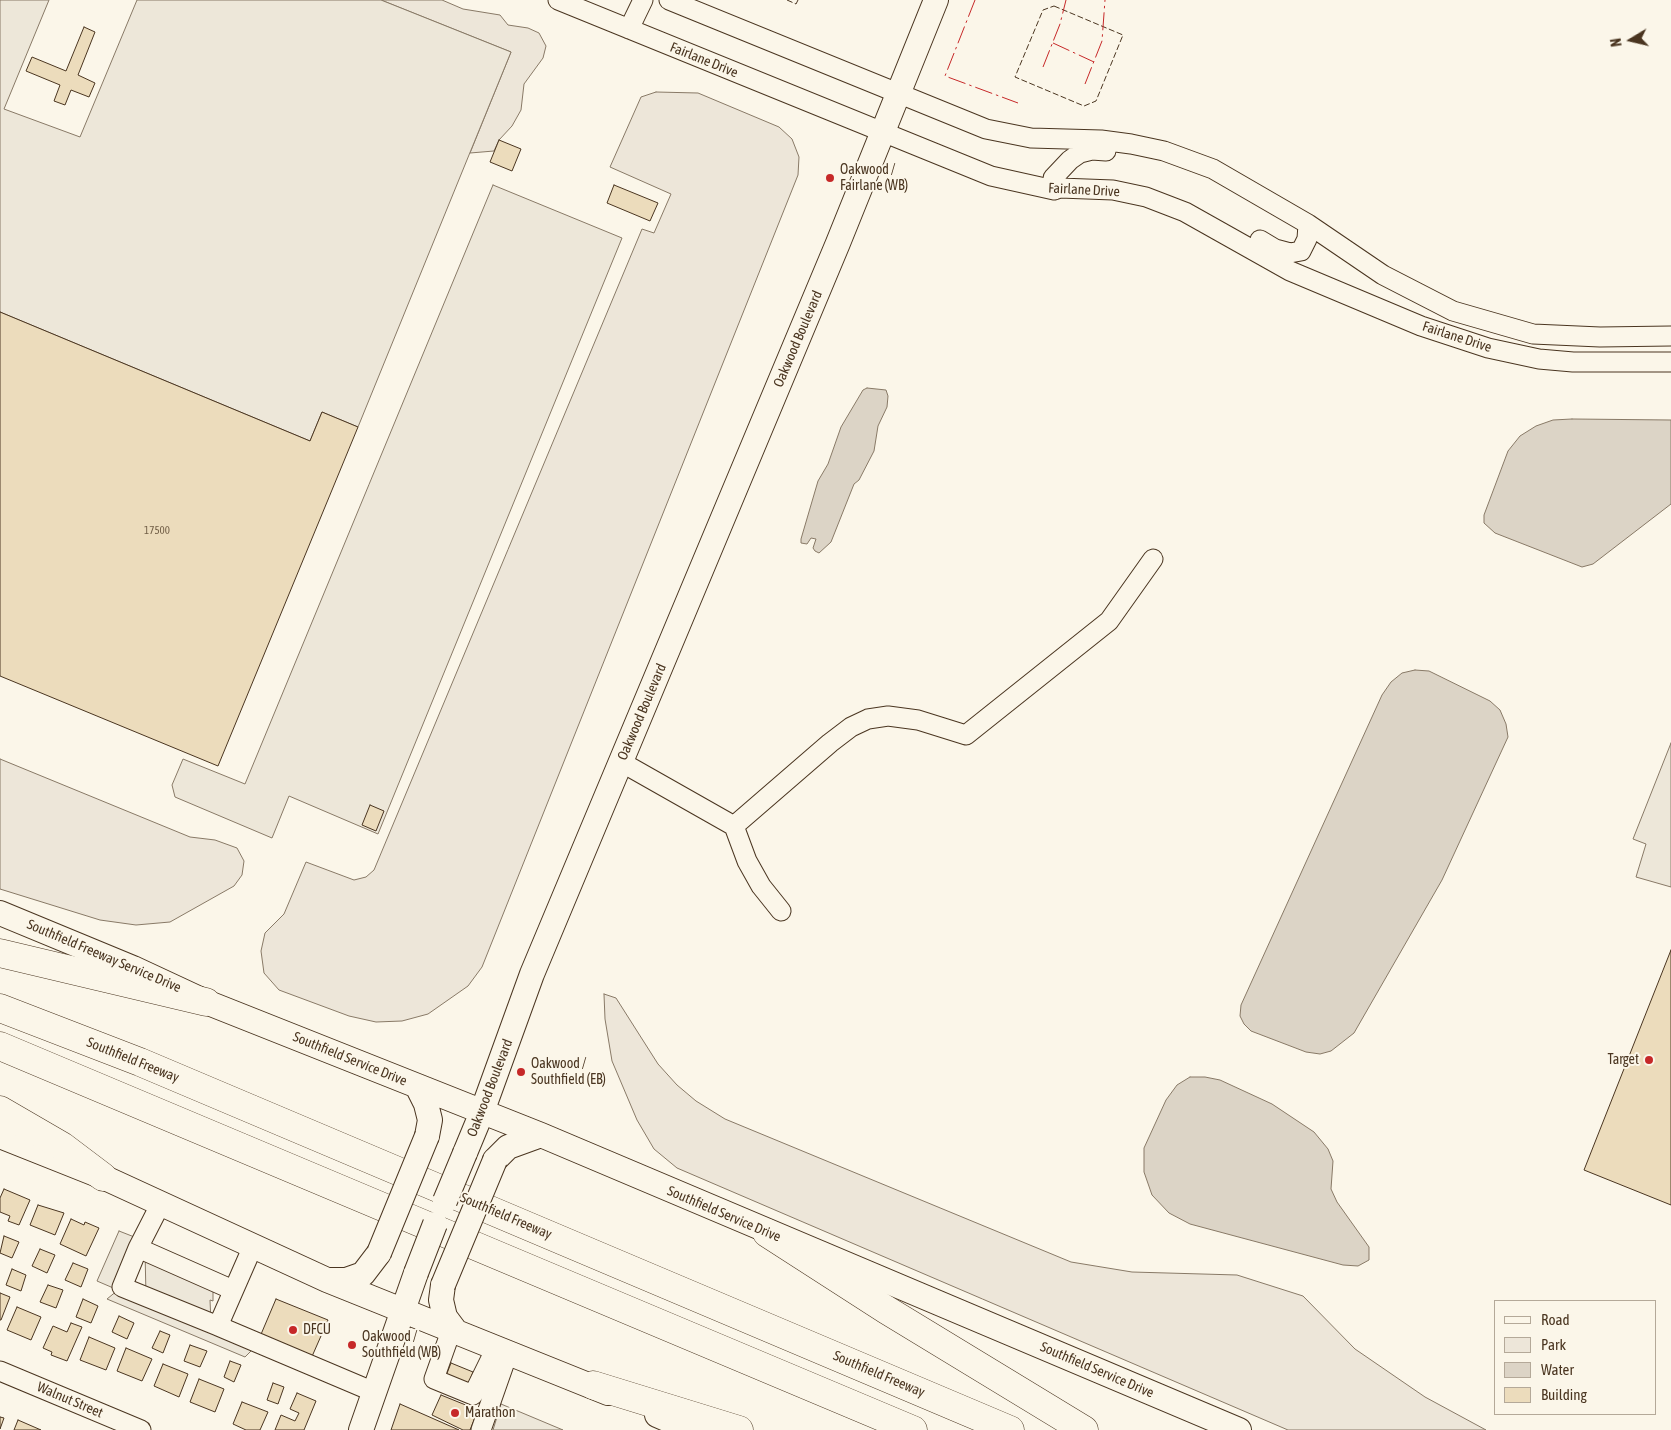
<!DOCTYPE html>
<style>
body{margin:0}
#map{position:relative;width:1671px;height:1430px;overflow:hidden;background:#fbf6e9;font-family:"Asap Condensed",sans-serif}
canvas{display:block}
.legend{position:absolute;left:1494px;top:1300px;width:162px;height:115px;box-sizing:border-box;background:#fbf6e9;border:1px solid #b4a999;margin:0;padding:6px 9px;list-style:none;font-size:15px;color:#4a3520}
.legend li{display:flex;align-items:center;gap:10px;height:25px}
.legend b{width:25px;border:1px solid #b4a999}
.north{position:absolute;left:1606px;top:15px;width:50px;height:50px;-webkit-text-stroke:4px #fbf6e9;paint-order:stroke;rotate:261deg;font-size:14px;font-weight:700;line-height:20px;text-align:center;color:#4a3520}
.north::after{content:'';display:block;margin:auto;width:18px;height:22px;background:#4a3520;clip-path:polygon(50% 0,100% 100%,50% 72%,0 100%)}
</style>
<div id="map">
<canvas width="1671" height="1430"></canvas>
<ul class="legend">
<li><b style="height:6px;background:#fbf6e9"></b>Road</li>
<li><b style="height:14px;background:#ede6d9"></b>Park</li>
<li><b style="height:14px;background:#dcd4c6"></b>Water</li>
<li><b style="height:14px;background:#ecdcbc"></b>Building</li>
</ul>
<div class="north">N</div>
</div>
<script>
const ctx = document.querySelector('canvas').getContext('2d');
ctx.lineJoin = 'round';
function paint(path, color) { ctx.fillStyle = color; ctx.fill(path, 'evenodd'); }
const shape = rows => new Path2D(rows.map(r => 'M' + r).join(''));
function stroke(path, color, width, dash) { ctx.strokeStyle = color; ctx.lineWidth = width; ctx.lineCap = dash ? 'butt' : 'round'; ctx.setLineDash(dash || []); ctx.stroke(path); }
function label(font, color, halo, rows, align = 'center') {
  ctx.font = font + ' "Asap Condensed",sans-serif'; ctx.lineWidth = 4; ctx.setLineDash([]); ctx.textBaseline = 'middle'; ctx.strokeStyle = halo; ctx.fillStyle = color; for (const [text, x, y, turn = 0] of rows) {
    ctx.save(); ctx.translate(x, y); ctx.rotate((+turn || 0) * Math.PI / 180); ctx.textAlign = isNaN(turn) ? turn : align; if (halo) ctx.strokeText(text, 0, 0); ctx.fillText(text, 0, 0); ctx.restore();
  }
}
const green = shape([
 [381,0,442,0,463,9,500,15,508,25,528,28,539,33,546,46,543,58,524,84,521,110,512,126,499,140,494,151,470,153,511,52,381,0],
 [656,92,698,93,779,127,792,139,799,157,798,175,482,967,468,986,428,1014,402,1021,376,1022,349,1016,279,990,264,973,261,951,265,933,284,914,306,862,354,880,366,877,374,870,642,229,654,233,671,194,610,167,641,97,656,92],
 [0,759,190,837,215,840,237,848,244,861,242,875,234,886,170,922,136,925,100,920,0,889,0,759],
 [604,994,616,998,658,1064,677,1085,696,1101,725,1119,1071,1262,1132,1272,1237,1275,1303,1296,1355,1349,1425,1397,1486,1430,1288,1430,677,1168,654,1149,637,1120,612,1061,605,1019,604,994]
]);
const parking = shape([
 [0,0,49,0,4,109,80,137,137,0,381,0,511,52,358,427,322,412,310,441,0,312,0,0],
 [493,185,622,238,378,834,289,796,272,838,175,797,172,785,183,759,245,784,493,185],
 [1671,743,1671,887,1636,877,1646,844,1633,839,1671,743],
 [119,1231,142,1240,122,1286,146,1296,145,1251,213,1281,213,1301,210,1300,211,1323,259,1343,245,1357,107,1299,118,1290,97,1281,119,1231],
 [501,1404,563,1430,493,1430,501,1404]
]);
const water = shape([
 [867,388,886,390,888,396,887,407,878,426,874,451,859,480,854,484,831,542,819,553,815,551,813,548,816,539,811,538,807,544,801,543,801,539,818,481,828,464,841,427,863,390,867,388],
 [1572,419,1671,420,1671,504,1593,564,1582,567,1495,533,1484,523,1484,515,1508,451,1520,436,1536,426,1553,420,1572,419],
 [1415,670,1429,671,1490,701,1500,710,1506,724,1508,737,1442,880,1354,1033,1331,1051,1320,1054,1306,1052,1251,1031,1244,1024,1240,1016,1241,1005,1382,695,1391,682,1402,673,1415,670],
 [1190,1077,1205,1077,1220,1080,1272,1104,1314,1132,1328,1149,1333,1161,1331,1189,1337,1202,1369,1247,1369,1260,1358,1266,1343,1265,1190,1224,1169,1213,1152,1195,1144,1172,1144,1148,1166,1100,1177,1085,1190,1077]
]);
const building = shape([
 [84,27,95,32,78,75,95,83,89,97,71,90,65,105,54,101,60,85,26,71,32,57,66,71,84,27],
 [499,140,521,149,512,171,490,162,499,140],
 [614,185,658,203,650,221,607,203,614,185],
 [0,312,310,441,322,412,358,427,218,766,0,676,0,312],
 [370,805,384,811,376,831,362,825,370,805],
 [1671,950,1671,1205,1584,1170,1671,950],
 [4,1189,30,1200,19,1225,8,1221,10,1216,0,1212,0,1198,4,1189],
 [38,1205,64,1213,55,1235,30,1225,38,1205],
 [71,1219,84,1225,85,1222,99,1228,86,1256,60,1244,71,1219],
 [4,1236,19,1242,12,1258,0,1253,4,1236],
 [40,1249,55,1255,47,1273,32,1266,40,1249],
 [73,1263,88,1269,81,1287,65,1280,73,1263],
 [12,1269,26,1275,21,1291,6,1285,12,1269],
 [48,1285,63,1290,56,1308,40,1302,48,1285],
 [0,1293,10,1297,1,1320,0,1320,0,1293],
 [83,1299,98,1306,91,1323,76,1317,83,1299],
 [276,1299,328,1320,310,1361,259,1339,276,1299],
 [17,1307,41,1317,31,1340,7,1330,17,1307],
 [119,1316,134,1323,127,1339,112,1332,119,1316],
 [71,1323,82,1327,67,1361,51,1355,52,1352,43,1348,53,1326,67,1332,71,1323],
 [160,1331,170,1335,163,1353,152,1348,160,1331],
 [89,1337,115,1348,106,1370,80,1360,89,1337],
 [190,1345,207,1351,200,1367,184,1361,190,1345],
 [126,1348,152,1359,142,1381,117,1371,126,1348],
 [230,1361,241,1365,234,1382,224,1377,230,1361],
 [451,1363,473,1372,466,1390,444,1381,451,1363],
 [163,1364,188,1374,179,1397,154,1386,163,1364],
 [199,1379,224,1389,215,1412,190,1402,199,1379],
 [273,1383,284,1387,278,1404,267,1400,273,1383],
 [297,1393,316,1401,304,1430,275,1430,281,1415,295,1421,299,1413,290,1409,297,1393],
 [441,1395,478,1410,470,1430,463,1430,432,1415,441,1395],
 [242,1402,268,1412,260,1430,246,1430,233,1424,242,1402],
 [400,1404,459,1430,391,1430,400,1404],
 [0,1417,4,1418,0,1429,0,1417],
 [18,1420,41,1430,14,1430,18,1420]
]);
const minor = shape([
 [558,0,991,176,1054,190,1060,188,1113,190,1146,197,1185,212,1290,271,1421,326,1488,348,1539,359,1573,362,1671,362],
 [669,0,986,129,1031,138,1101,140,1131,144,1164,151,1213,169,1308,224,1383,275,1453,311,1533,334,1600,337,1671,336],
 [629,29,643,0],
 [1054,190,1053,178,1070,160,1080,153,1092,150,1106,151],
 [1260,240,1275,249,1290,253,1301,251,1307,239,1308,224],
 [621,762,734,826,830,743,851,727,868,719,888,716,918,720,966,735,1109,621,1153,559],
 [734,826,747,861,761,886,781,911],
 [253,1246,218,1326,374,1392],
 [138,1248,160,1205],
 [218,1326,122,1287,138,1248,233,1290],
 [451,1331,434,1379,473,1395,496,1348],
 [0,1371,141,1430],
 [481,1430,508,1353]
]);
const major = shape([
 [0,913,133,968,206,1002,541,1135,1239,1430],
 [417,1086,426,1104,430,1120,427,1136],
 [0,1136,103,1177,327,1280,608,1393],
 [465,1153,482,1112,532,974,838,243,936,0],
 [495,1160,508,1147,541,1135],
 [329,1280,346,1280,363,1274,379,1253],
 [443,1285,441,1300,445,1317,457,1333],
 [657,1415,691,1430],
 [361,1430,416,1273]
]);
const highway = shape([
 [0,953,206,1002],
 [0,1008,140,1062,1010,1430],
 [0,1046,913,1430],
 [0,1110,62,1146,103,1177],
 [767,1233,885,1309,1084,1430],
 [593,1385,739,1430]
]);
const majorBridge = shape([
 [445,1201,465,1153],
 [379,1253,427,1136],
 [416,1273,435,1224],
 [443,1285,495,1160]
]);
const fence = shape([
 [787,0,796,4,798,0],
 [1054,6,1123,35,1096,101,1084,106,1015,77,1043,10,1054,6]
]);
const power = shape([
 [975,0,945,76,1018,103],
 [1053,43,1094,62],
 [1043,67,1060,24,1066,0],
 [1085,84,1102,41,1105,0]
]);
const markers = [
 [830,178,5,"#c62828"],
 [1649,1060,5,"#c62828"],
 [521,1072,5,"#c62828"],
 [293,1330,5,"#c62828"],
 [352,1345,5,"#c62828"],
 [455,1413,5,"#c62828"]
];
const numberNames = [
 ["17500",157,531]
];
const streetNames = [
 ["Fairlane Drive",704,60,22],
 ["Fairlane Drive",1084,190,3],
 ["Fairlane Drive",1457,337,18],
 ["Oakwood Boulevard",798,339,-67],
 ["Oakwood Boulevard",642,712,-67],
 ["Southfield Freeway Service Drive",104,956,23],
 ["Southfield Service Drive",350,1059,22],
 ["Southfield Freeway",133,1060,22],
 ["Oakwood Boulevard",490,1088,-69],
 ["Southfield Service Drive",724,1214,23],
 ["Southfield Freeway",506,1216,23],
 ["Southfield Service Drive",1097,1370,23],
 ["Southfield Freeway",879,1374,23],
 ["Walnut Street",70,1400,23]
];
const poiNames = [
 ["Oakwood /",840,170],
 ["Fairlane (WB)",840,186],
 ["Target",1639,1060,"right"],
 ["Oakwood /",531,1064],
 ["Southfield (EB)",531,1080],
 ["DFCU",303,1330],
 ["Oakwood /",362,1337],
 ["Southfield (WB)",362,1353],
 ["Marathon",465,1413]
];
paint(green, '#ede6d9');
stroke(green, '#887966', 1);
paint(parking, '#ede7d9');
stroke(parking, '#887966', 1);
paint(water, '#dcd4c6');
stroke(water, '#887966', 1);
paint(building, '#ecdcbc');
stroke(building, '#4a3520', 1);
stroke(minor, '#4a3520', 21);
stroke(major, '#4a3520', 26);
stroke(highway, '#4a3520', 29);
stroke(minor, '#fbf6e9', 19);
stroke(major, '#fbf6e9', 24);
stroke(highway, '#fbf6e9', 28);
stroke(majorBridge, '#4a3520', 26, []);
stroke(majorBridge, '#fbf6e9', 24);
stroke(fence, '#4a3520', 1, [6, 2.5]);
stroke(power, '#c62828', 1, [18, 4, 2.5, 4]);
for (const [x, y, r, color] of markers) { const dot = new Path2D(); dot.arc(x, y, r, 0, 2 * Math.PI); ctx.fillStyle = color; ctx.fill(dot); stroke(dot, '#fbf6e9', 2); }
label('11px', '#725f47', null, numberNames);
label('14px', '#4a3520', '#fbf6e9', streetNames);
label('14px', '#4a3520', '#fbf6e9', poiNames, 'left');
</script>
